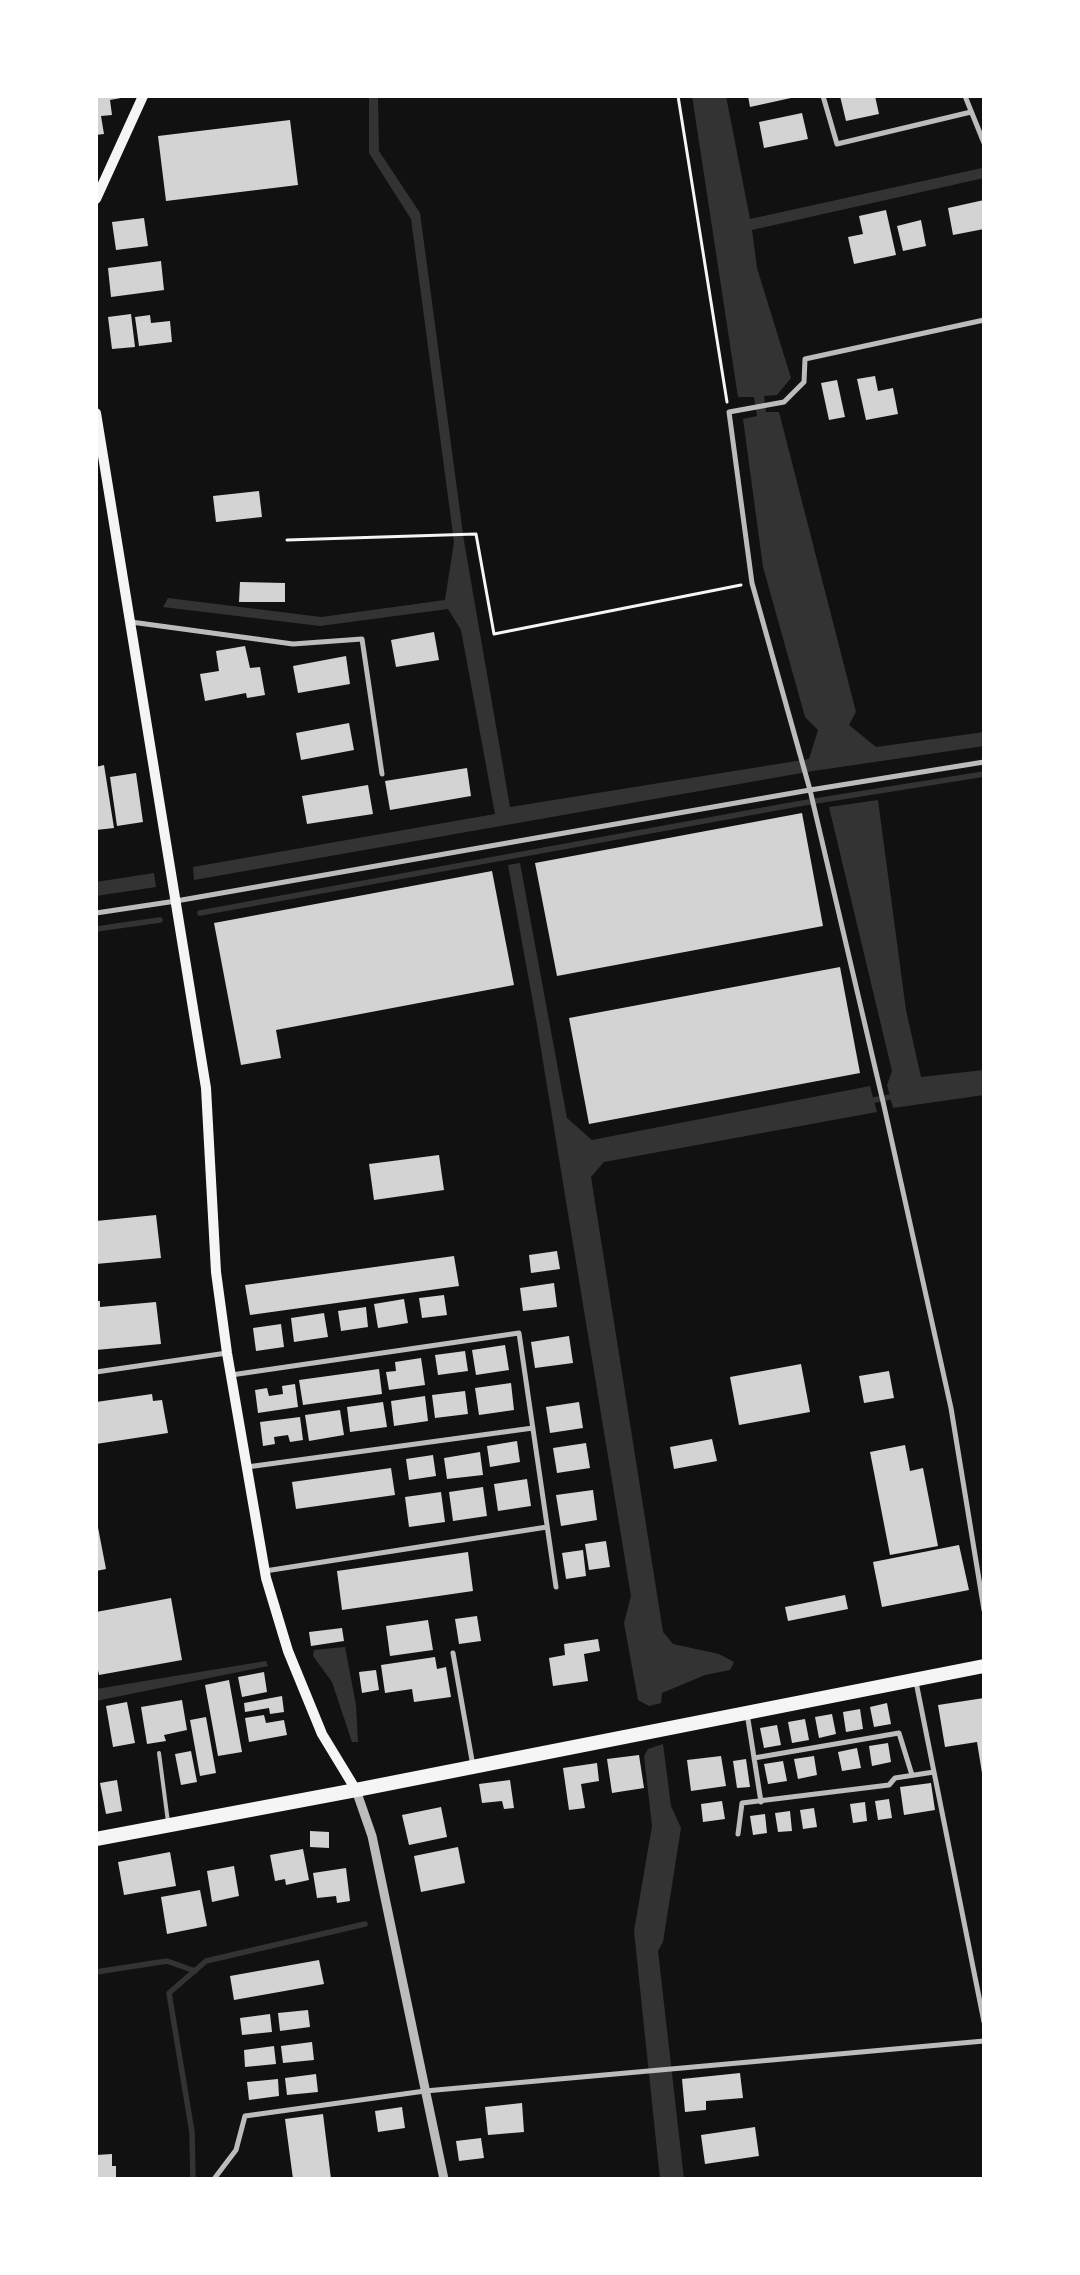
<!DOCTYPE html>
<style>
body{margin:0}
#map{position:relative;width:1080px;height:2275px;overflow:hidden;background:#111;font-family:"IBM Plex Sans",sans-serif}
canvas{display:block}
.frame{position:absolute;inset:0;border:98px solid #fff;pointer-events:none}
</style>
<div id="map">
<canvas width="1080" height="2275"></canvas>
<div class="frame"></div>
</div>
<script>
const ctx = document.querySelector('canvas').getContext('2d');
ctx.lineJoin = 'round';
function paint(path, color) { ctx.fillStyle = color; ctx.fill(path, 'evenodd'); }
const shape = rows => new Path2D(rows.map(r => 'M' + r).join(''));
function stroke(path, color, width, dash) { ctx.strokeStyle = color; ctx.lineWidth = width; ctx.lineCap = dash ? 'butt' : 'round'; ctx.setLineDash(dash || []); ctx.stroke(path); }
const water = shape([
 [369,96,378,96,379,151,420,213,464,541,510,807,809,759,818,730,805,717,763,567,743,419,757,416,754,397,738,397,692,96,726,96,750,219,982,168,984,178,752,230,757,268,791,378,777,395,764,396,766,412,779,412,856,712,849,725,876,747,984,732,984,746,813,771,194,880,193,867,495,814,461,630,448,609,320,626,163,607,168,598,321,617,445,600,454,542,411,219,369,153],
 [878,800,906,1010,921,1077,984,1070,984,1095,893,1108,887,1085,892,1071,829,807],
 [520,863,567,1118,592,1140,870,1086,877,1112,604,1162,591,1177,663,1632,673,1644,719,1654,734,1662,730,1670,705,1675,662,1693,661,1703,649,1706,638,1700,624,1623,631,1596,537,1025,508,865],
 [154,873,156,887,96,896,96,882],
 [345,1647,356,1705,358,1742,352,1742,332,1682,313,1656,314,1650],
 [266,1661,268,1666,96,1701,96,1689],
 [663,1744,671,1806,681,1828,663,1942,658,1951,684,2179,660,2179,634,1931,652,1826,644,1756,648,1749]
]);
const stream = shape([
 [200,913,797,804,984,774],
 [96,929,160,920],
 [874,1100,890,1097],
 [96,1972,167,1961,195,1971],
 [193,2179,192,2132,169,1993,206,1961,365,1924]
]);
const building = shape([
 [96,96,121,96,121,98,110,100,112,115,101,116,104,134,96,135],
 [748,96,791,96,791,98,750,107],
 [840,96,875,96,879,114,846,121],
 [802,113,808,139,764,148,759,122],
 [290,120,298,185,166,201,158,136],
 [984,200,984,229,953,235,948,208],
 [886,210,896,255,854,264,848,237,863,234,859,216],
 [144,218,148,246,116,250,112,222],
 [921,220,926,246,903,251,897,226],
 [161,261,164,290,111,297,108,268],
 [131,314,135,347,112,349,108,317],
 [150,315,151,323,170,321,172,342,139,346,135,317],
 [875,376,878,391,893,388,898,414,866,420,857,379],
 [837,380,845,417,829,420,821,383],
 [259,491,262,517,216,522,213,496],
 [240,582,285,583,285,602,239,602],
 [434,632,439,660,396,667,391,640],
 [245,646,250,668,260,667,265,695,247,698,246,693,205,701,200,674,219,671,216,651],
 [346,656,350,684,298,693,293,666],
 [349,723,354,750,301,760,296,733],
 [104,765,114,828,96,830,96,767],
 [467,768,471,796,390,810,385,781],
 [136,773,143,822,117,826,110,777],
 [368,785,373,814,307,824,302,796],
 [802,813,823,926,557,976,535,863],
 [492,871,514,985,276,1030,281,1058,241,1065,214,923],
 [840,967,860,1073,589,1124,569,1018],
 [439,1155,444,1190,374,1200,369,1164],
 [156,1215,161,1258,96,1264,96,1221],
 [557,1251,560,1269,531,1273,529,1255],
 [454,1256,459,1286,250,1315,245,1285],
 [554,1283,557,1307,523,1311,520,1288],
 [444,1295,447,1315,422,1318,419,1298],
 [404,1299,408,1323,378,1328,374,1304],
 [96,1301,100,1301,100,1307,156,1302,161,1344,96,1350],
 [366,1307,368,1327,341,1331,338,1311],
 [324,1313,328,1337,294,1342,291,1318],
 [281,1324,284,1347,256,1351,253,1328],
 [569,1336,573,1363,535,1368,531,1342],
 [505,1345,509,1370,476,1375,472,1350],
 [465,1351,468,1371,438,1375,435,1355],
 [421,1358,425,1385,389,1390,386,1372,396,1371,395,1362],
 [801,1364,810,1412,739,1425,730,1377],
 [379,1369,382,1394,303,1405,299,1380],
 [889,1371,894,1398,864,1403,859,1376],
 [511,1383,514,1410,479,1415,475,1388],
 [295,1384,298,1407,258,1413,255,1390,267,1388,269,1396,283,1394,282,1386],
 [465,1391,468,1414,435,1418,432,1395],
 [152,1394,153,1401,162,1400,168,1433,96,1444,96,1402],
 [425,1396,428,1421,394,1426,391,1401],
 [383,1402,387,1427,350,1432,347,1407],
 [579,1402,583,1428,550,1433,546,1407],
 [340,1410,344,1435,309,1441,305,1415],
 [300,1417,303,1440,290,1442,288,1435,274,1437,275,1444,263,1446,260,1422],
 [712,1439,717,1461,674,1469,670,1447],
 [517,1441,520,1462,490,1467,487,1446],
 [586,1443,590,1468,557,1473,553,1448],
 [905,1445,910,1471,923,1468,938,1546,890,1555,870,1452],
 [480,1452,483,1475,447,1479,444,1458],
 [433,1455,436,1476,409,1480,406,1459],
 [391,1468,395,1495,296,1509,292,1482],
 [527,1479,531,1506,498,1511,494,1484],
 [483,1487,487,1516,453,1521,449,1492],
 [593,1490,597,1520,561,1526,556,1495],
 [441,1492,445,1522,409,1527,405,1497],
 [96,1517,106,1569,96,1571],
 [606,1541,610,1567,589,1570,585,1544],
 [959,1545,969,1590,882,1607,873,1562],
 [583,1550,586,1576,566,1579,562,1553],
 [468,1552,473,1591,342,1610,337,1571],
 [845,1595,848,1609,788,1621,785,1607],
 [171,1598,182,1660,99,1675,96,1661,96,1612],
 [477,1616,481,1641,459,1644,455,1619],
 [428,1620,433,1650,390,1656,386,1626],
 [342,1628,344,1641,311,1646,309,1632],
 [598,1639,600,1651,584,1654,588,1681,553,1686,549,1658,565,1655,564,1644],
 [435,1657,437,1669,446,1667,451,1697,414,1702,412,1689,385,1693,381,1665],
 [376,1670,379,1690,362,1693,359,1672],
 [264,1672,267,1692,242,1697,238,1677],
 [229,1680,242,1752,218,1756,205,1685],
 [282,1696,284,1712,270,1714,269,1708,245,1712,244,1703],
 [984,1698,984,1772,982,1773,977,1742,945,1747,938,1705],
 [182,1700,187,1730,164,1735,166,1741,147,1744,141,1707],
 [127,1702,135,1743,113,1747,106,1706],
 [887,1703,891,1724,874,1727,870,1707],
 [860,1709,863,1729,846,1732,843,1712],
 [832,1714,836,1734,819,1738,815,1717],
 [264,1715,266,1723,284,1720,287,1735,249,1742,245,1718],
 [206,1717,216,1773,200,1776,190,1720],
 [805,1719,809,1740,792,1743,788,1722],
 [777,1725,781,1745,764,1748,760,1728],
 [888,1743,891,1762,872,1766,869,1746],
 [857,1748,861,1768,842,1771,838,1752],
 [191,1751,197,1782,181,1785,175,1754],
 [639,1755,644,1788,612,1793,607,1759],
 [721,1756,726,1786,691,1791,687,1760],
 [814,1756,817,1775,798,1779,794,1759],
 [746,1759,750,1787,737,1788,733,1761],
 [783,1761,787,1781,768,1784,764,1764],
 [597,1763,599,1781,581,1784,585,1808,569,1810,563,1768],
 [117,1780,122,1811,106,1814,100,1783],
 [510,1780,514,1808,504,1809,502,1801,482,1803,479,1784],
 [931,1783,935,1810,904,1815,900,1787],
 [889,1799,892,1818,878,1820,875,1801],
 [722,1801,725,1819,703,1822,701,1804],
 [865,1802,867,1821,853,1823,850,1804],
 [441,1807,447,1837,409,1845,402,1815],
 [814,1808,817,1827,803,1829,800,1810],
 [790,1811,792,1831,778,1832,775,1813],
 [765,1814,767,1833,753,1835,750,1816],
 [310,1831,329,1832,329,1848,310,1847],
 [458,1847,465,1883,421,1892,414,1856],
 [303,1849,309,1880,286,1885,285,1879,275,1881,270,1855],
 [170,1852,176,1886,124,1895,118,1862],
 [234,1866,239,1896,212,1902,207,1871],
 [346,1868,350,1901,337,1903,336,1896,317,1898,313,1873],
 [200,1890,207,1926,167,1934,161,1897],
 [319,1960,324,1984,234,2000,230,1976],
 [308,2010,310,2027,280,2031,278,2013],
 [270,2014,272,2032,242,2035,240,2018],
 [312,2042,314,2060,283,2063,281,2046],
 [274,2046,276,2064,245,2067,244,2050],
 [740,2073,743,2098,706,2101,706,2110,685,2112,682,2079],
 [316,2074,318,2092,287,2095,285,2078],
 [278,2079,279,2096,249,2100,247,2082],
 [522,2103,524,2132,488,2135,485,2107],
 [402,2107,405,2128,378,2132,375,2111],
 [323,2114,331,2179,293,2179,285,2119],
 [755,2127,759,2156,705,2164,701,2135],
 [481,2138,484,2158,459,2161,456,2141],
 [112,2154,112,2166,116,2166,116,2179,96,2179,96,2155]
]);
const path = shape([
 [678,96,727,402],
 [287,540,476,534,494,634,741,585]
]);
const service = shape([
 [159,1753,168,1822]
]);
const minor = shape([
 [823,96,837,144,971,112],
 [965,96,984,143],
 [984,320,805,359,804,382,784,402,729,412,752,583,810,790,884,1106,951,1408,984,1610],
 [131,622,293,644,362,639,382,774],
 [96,913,176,901,810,790,984,762],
 [96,1372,227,1353],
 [231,1375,519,1333,556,1587],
 [247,1467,533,1428],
 [265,1571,547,1527],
 [453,1653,473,1766],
 [916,1682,984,2022],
 [747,1713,761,1802],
 [754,1758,899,1733,912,1775],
 [738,1834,742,1803,889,1785,895,1778,934,1772],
 [214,2179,236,2150,245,2116,425,2091,984,2041]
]);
const tertiary = shape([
 [356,1790,372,1836,444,2179]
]);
const secondary = shape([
 [96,199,143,96],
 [96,413,206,1088,216,1272,227,1353,266,1578,288,1651,322,1734,356,1790]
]);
const trunk = shape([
 [96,1839,356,1790,984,1666]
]);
paint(water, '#333');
stroke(stream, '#333', 5.5);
paint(building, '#d3d3d3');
stroke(path, '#f5f5f5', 3);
stroke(service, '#bcbcbc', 4);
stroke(minor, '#bcbcbc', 5);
stroke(tertiary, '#bcbcbc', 9);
stroke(secondary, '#f5f5f5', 10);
stroke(trunk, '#f5f5f5', 14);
</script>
